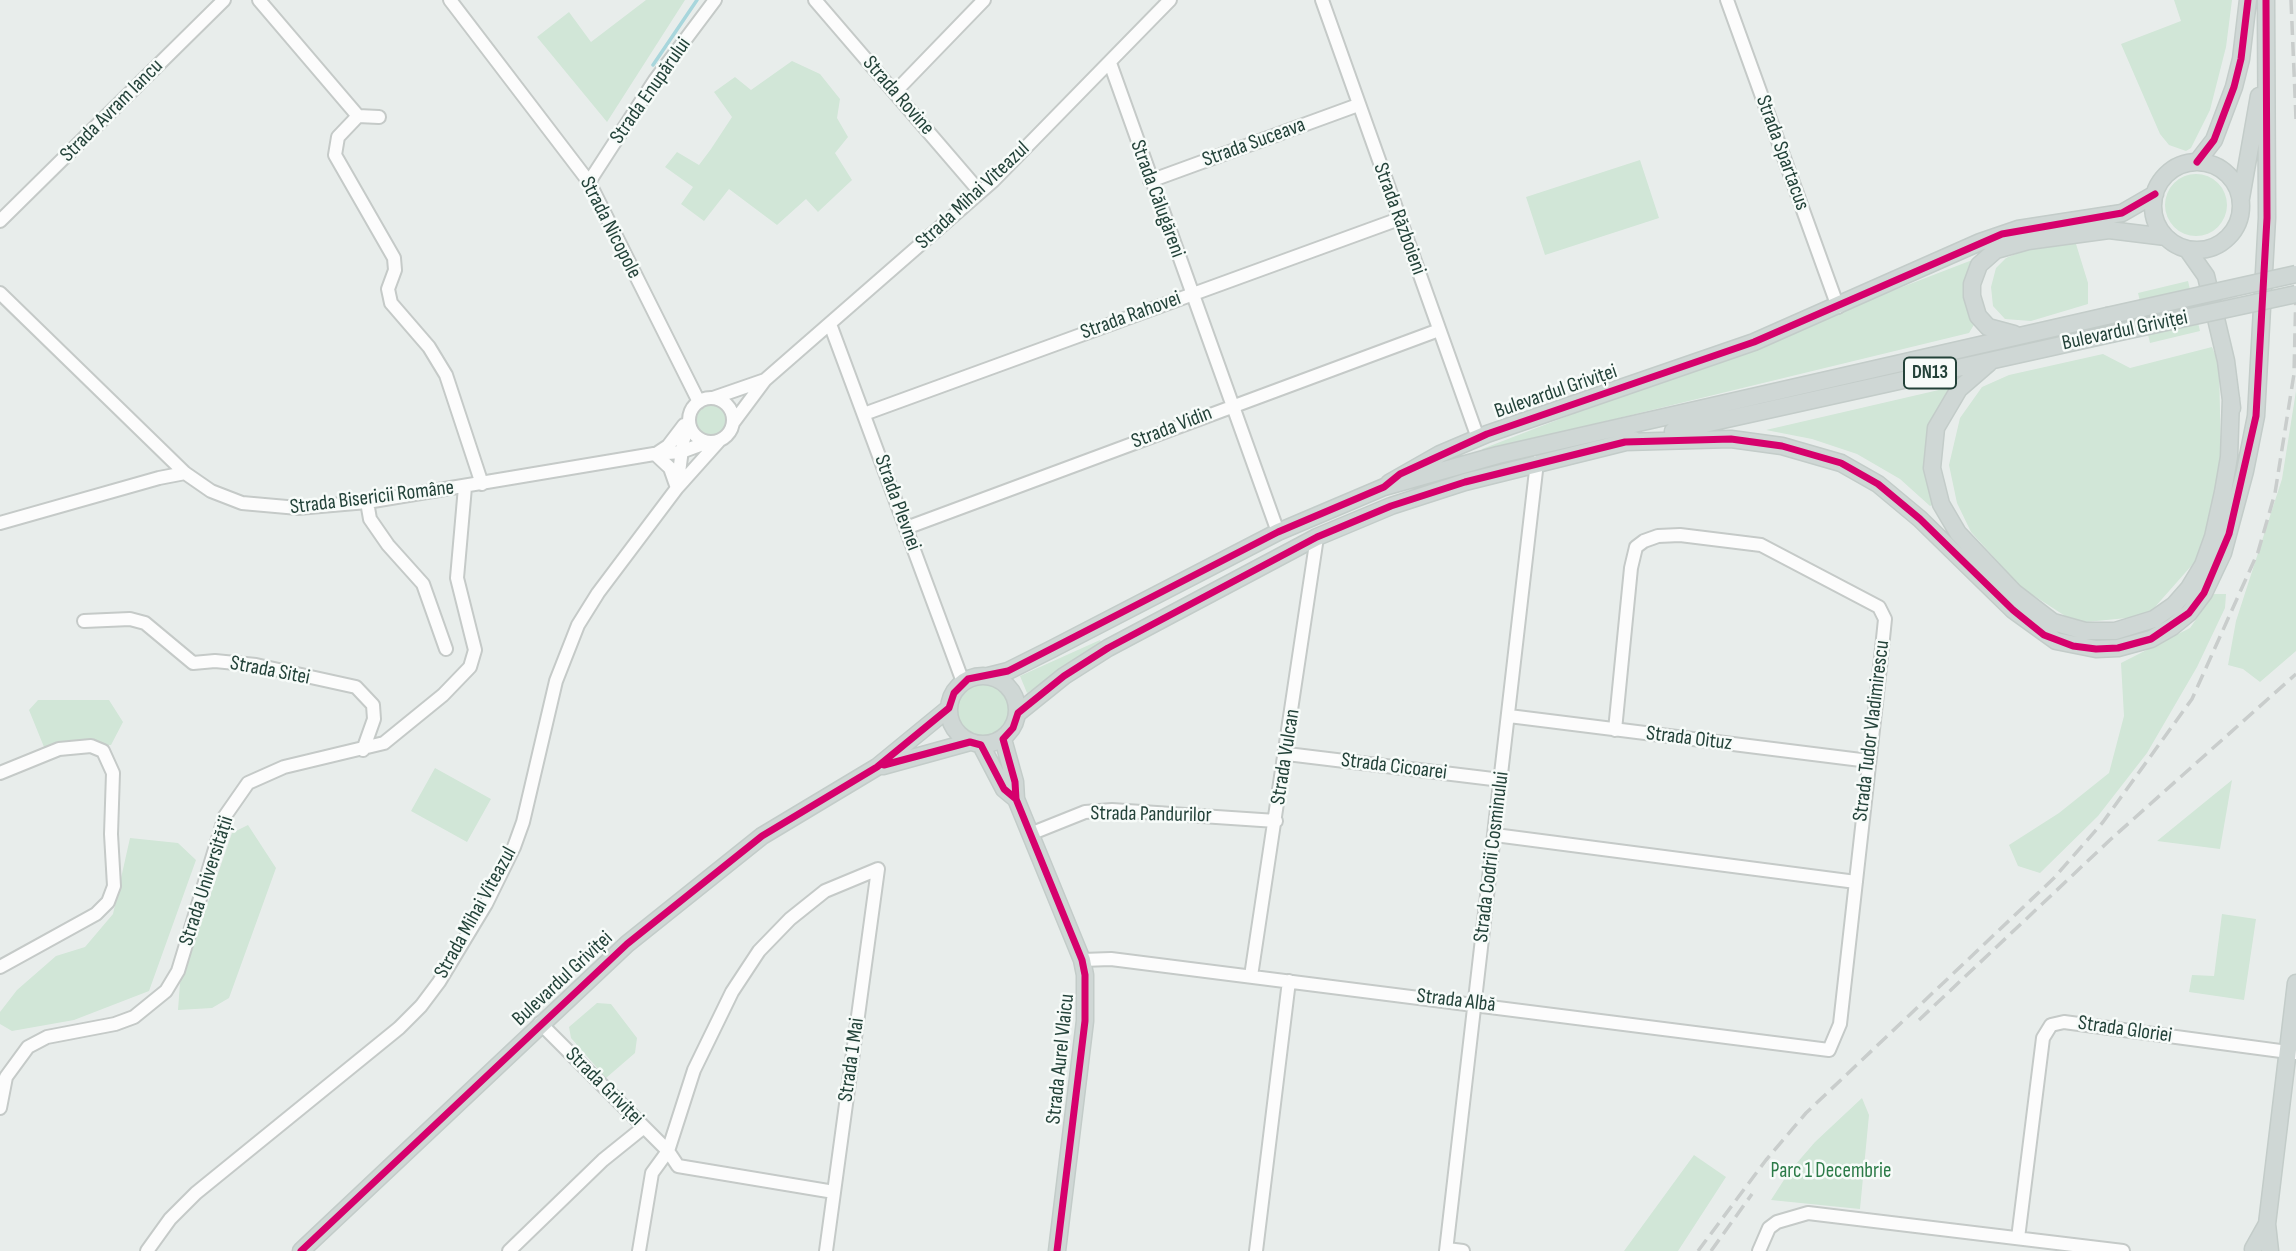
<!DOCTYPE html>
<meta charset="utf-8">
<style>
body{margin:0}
canvas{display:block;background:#e8edeb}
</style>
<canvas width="2296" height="1251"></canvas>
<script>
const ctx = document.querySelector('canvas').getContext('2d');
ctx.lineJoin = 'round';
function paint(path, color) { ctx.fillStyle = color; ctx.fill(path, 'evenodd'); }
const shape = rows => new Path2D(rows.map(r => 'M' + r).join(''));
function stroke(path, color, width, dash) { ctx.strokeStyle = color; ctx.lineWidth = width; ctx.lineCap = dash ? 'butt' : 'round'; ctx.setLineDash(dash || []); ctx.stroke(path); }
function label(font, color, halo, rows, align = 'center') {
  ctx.font = font + ' "Sofia Sans Condensed",sans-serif'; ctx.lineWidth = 5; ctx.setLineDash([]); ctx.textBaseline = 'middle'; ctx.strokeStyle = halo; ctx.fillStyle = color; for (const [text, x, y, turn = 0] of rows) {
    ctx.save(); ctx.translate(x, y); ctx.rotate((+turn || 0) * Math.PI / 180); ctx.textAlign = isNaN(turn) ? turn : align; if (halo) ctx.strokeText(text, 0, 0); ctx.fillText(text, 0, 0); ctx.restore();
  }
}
const green = shape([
 [646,0,685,0,607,122,537,37,569,12,591,42],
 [2174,0,2232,0,2226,47,2210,110,2191,148,2186,151,2169,145,2160,134,2121,44,2181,21],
 [792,61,820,74,840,99,837,118,848,137,835,153,852,180,818,212,806,199,777,225,729,189,704,221,681,204,693,187,665,167,677,152,699,165,711,149,732,117,714,92,735,77,751,90],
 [1640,160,1659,218,1545,255,1526,197],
 '2165 205a31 31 0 1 1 62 0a31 31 0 1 1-62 0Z',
 [2072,231,2088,283,2088,304,2031,321,2005,319,1993,306,1991,287,1996,268,2006,258],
 [1980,257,1975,323,1969,333,1483,451,1482,449],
 [2188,281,2200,331,2150,343,2138,293],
 [2212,347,2219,364,2221,460,2200,556,2147,616,2076,623,2022,588,1971,532,1957,503,1949,465,1960,418,1982,387,2009,375,2103,354,2130,368],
 [1956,386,1937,413,1936,503,1930,506,1900,479,1857,454,1812,439,1766,430],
 [2296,391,2296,651,2260,682,2243,669,2228,665,2236,621,2282,479],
 '694 421a16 16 0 1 1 32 0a16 16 0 1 1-32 0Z',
 [2214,594,2226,594,2225,608,2197,667,2147,753,2098,816,2040,873,2018,866,2009,845,2059,813,2109,773,2124,716,2121,663,2190,628],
 [1100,640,1102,645,1027,693,1020,676],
 '956 710a27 27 0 1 1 54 0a27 27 0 1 1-54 0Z',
 [38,700,109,700,123,722,111,745,44,747,29,710],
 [435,768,491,799,467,842,411,811],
 [2232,780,2220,849,2157,841],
 [248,825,276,868,229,998,212,1008,178,1010,180,983,232,833],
 [130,838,178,843,196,860,149,991,74,1020,12,1031,0,1024,0,1012,17,990,56,956,85,947,113,914],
 [2222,914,2256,919,2244,1000,2189,992,2192,975,2214,976],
 [597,1003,611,1004,637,1038,635,1053,606,1078,571,1038,569,1027],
 [1862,1098,1869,1115,1860,1209,1771,1200,1789,1172,1815,1142],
 [1694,1155,1726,1177,1678,1251,1624,1251]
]);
const stream = shape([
 [653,65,697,0]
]);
const minor = shape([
 [259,0,358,116,379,117],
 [450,0,589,182,699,402],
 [815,0,980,192],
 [1322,0,1478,438],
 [1727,0,1838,307],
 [1110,63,1278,532],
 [895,92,984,0],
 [358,116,338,137,335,155,394,258,395,270,388,289,391,303,429,347,446,375,482,484],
 [1150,181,1358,105],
 [589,182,655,80,715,0],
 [0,221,224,0],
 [0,293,185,473,211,491,242,503,298,508,367,502,654,454,681,452,708,442],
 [830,324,963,682],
 [713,398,765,380],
 '689 420a22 22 0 1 1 44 0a22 22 0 1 1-44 0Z',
 [864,414,1399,219],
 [733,423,765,380,993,181,1170,0],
 [655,454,670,468,676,485],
 [656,454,668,446,684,425],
 [677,488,683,442,689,422],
 [367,502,370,519,388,545,423,584,446,649],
 [0,523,159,478,185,473],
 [906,528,1439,330],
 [84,621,130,619,145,623,193,663,215,661,256,665,356,687,373,705,374,719,363,750],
 [1509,716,1869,761],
 [1287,754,1501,780],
 [0,773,59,749,91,746,103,751,113,773,111,834,114,886,108,902,96,914,0,967],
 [1030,834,1085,812,1112,810,1276,821],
 [1495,835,1856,882],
 [1082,960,1111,959,1829,1050,1840,1024,1881,658,1885,619,1879,607,1761,545,1680,535,1658,536,1644,541,1636,547,1631,568,1615,730],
 [1251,976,1317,537],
 [540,1023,668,1151,678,1166,834,1192],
 [0,1108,6,1077,28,1047,47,1037,115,1024,134,1017,166,991,178,971,225,816,248,783,284,767,384,743,443,695,470,667,475,650,457,578,465,487],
 [2018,1238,2043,1038,2051,1025,2064,1022,2296,1053],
 [1447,1249,1463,1251],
 [147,1251,170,1219,196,1193,399,1028,421,1006,439,982,486,904,514,847,523,822,556,681,578,625,598,593,677,488,719,441],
 [509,1251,603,1160,644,1127],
 [639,1251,652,1173,668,1151,694,1070,732,992,759,951,790,919,825,891,878,869,826,1251],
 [1256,1251,1289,981],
 [1446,1251,1537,462],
 [1759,1251,1769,1228,1777,1222,1808,1213,2123,1251]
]);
const major = shape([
 [2197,162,2214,140,2234,87,2241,59,2248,0],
 '2153 206a44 44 0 1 1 88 0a44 44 0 1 1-88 0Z',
 [2241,198,2259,96],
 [2187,249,2206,276,2226,361,2232,408],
 [2014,334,1988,327,1978,316,1972,296,1972,284,1979,265,1996,250,2028,241,2109,230,2166,237],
 [1989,363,1959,389,1936,428,1932,468,1941,504,1958,533,2014,592,2053,622,2085,631,2115,631,2154,619,2174,605,2189,588,2203,565,2213,537,2223,492,2229,457,2231,398],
 [1673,431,2111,334],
 [1625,442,1731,439,1782,446,1841,463,1878,484,1920,519,2013,610,2056,641,2096,649,2118,648,2151,639,2172,627,2189,613,2204,593,2223,553,2245,471,2256,416,2267,218,2266,0],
 [1389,483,1440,454,1487,434,1754,342,1980,242,2018,229,2122,213,2155,194],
 '949 710a34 34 0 1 1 68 0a34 34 0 1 1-68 0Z',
 [988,676,1008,671,1050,650,1278,532,1384,487,1498,455,2107,316],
 [1018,713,1064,676,1108,648,1317,537,1391,506,1465,482,1634,440],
 [1003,739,1015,782,1016,799,1082,960,1085,975,1085,1021,1057,1251],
 [981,745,1004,789,1016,799],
 [883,766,970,742],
 [2253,1249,2267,1224],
 [301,1251,627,944,762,836,877,767,949,708],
 [2270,1251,2267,1224,2296,983]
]);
const rail = shape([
 [2291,0,2296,119],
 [1919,1020,2111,839,2296,674],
 [1698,1251,1766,1160,1806,1113,2054,878,2103,822,2192,699,2258,552,2275,493,2294,374,2296,288],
 [1711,1251,1752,1194]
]);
const majorBridge = shape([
 [2107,316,2296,274],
 [2111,334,2296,294]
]);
const cycleway = shape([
 [2197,162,2214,140,2234,87,2241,59,2248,0],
 [884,765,970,742,981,745,1004,789,1016,799],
 [301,1251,627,944,762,836,877,767,949,708,954,693,968,679,1008,671,1278,532,1384,487,1400,474,1487,434,1754,342,2002,234,2122,213,2155,194],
 [1057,1251,1085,1021,1085,975,1082,960,1016,799,1015,782,1003,739,1013,728,1018,713,1064,676,1108,648,1317,537,1391,506,1465,482,1625,442,1731,439,1782,446,1841,463,1878,484,1920,519,2013,610,2044,635,2073,646,2096,649,2118,648,2151,639,2189,613,2204,593,2229,534,2256,416,2267,218,2266,0]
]);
const shields = [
 [1930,373,52]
];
const shieldNames = [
 ["DN13",1930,373]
];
const streetNames = [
 ["Strada Enupărului",651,91,-55],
 ["Strada Rovine",898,96,49],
 ["Strada Avram Iancu",112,111,-45],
 ["Strada Suceava",1254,143,-20],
 ["Strada Spartacus",1782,153,70],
 ["Strada Mihai Viteazul",973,196,-43],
 ["Strada Călugăreni",1157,199,70],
 ["Strada Războieni",1399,219,70],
 ["Strada Nicopole",610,228,63],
 ["Strada Rahovei",1131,316,-20],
 ["Bulevardul Griviței",2125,331,-12],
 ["Bulevardul Griviței",1556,392,-19],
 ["Strada Vidin",1172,428,-21],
 ["Strada Bisericii Române",372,498,-7],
 ["Strada Plevnei",897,503,70],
 ["Strada Sitei",270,671,11],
 ["Strada Tudor Vladimirescu",1872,731,-83],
 ["Strada Oituz",1689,739,7],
 ["Strada Vulcan",1286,757,-81],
 ["Strada Cicoarei",1394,767,7],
 ["Strada Pandurilor",1151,815,1],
 ["Strada Codrii Cosminului",1492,857,-83],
 ["Strada Universității",207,881,-72],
 ["Strada Mihai Viteazul",476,913,-61],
 ["Bulevardul Griviței",563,979,-43],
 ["Strada Albă",1456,1001,7],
 ["Strada Gloriei",2125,1030,8],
 ["Strada Aurel Vlaicu",1061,1059,-84],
 ["Strada 1 Mai",852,1060,-82],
 ["Strada Griviței",604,1087,45]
];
const parkNames = [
 ["Parc 1 Decembrie",1831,1172]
];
paint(green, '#d1e6d7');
stroke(stream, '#a8d6dc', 3.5);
stroke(minor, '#c5cac8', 16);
stroke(major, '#c3ccc9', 19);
stroke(minor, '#fcfcfc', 12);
stroke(major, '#cfd7d5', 16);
stroke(rail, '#c9cdcc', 3.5, [14, 7]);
stroke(majorBridge, '#c3ccc9', 19, []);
stroke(majorBridge, '#cfd7d5', 16);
stroke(cycleway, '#d6006c', 7);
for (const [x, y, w] of shields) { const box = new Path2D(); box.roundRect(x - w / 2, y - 15.5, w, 31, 5); ctx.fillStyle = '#f7fbf9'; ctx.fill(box); stroke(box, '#234239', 2); }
label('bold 19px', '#234239', null, shieldNames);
label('21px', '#234239', '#f7fbf9', streetNames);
label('21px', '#2c7b48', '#f7fbf9', parkNames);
</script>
